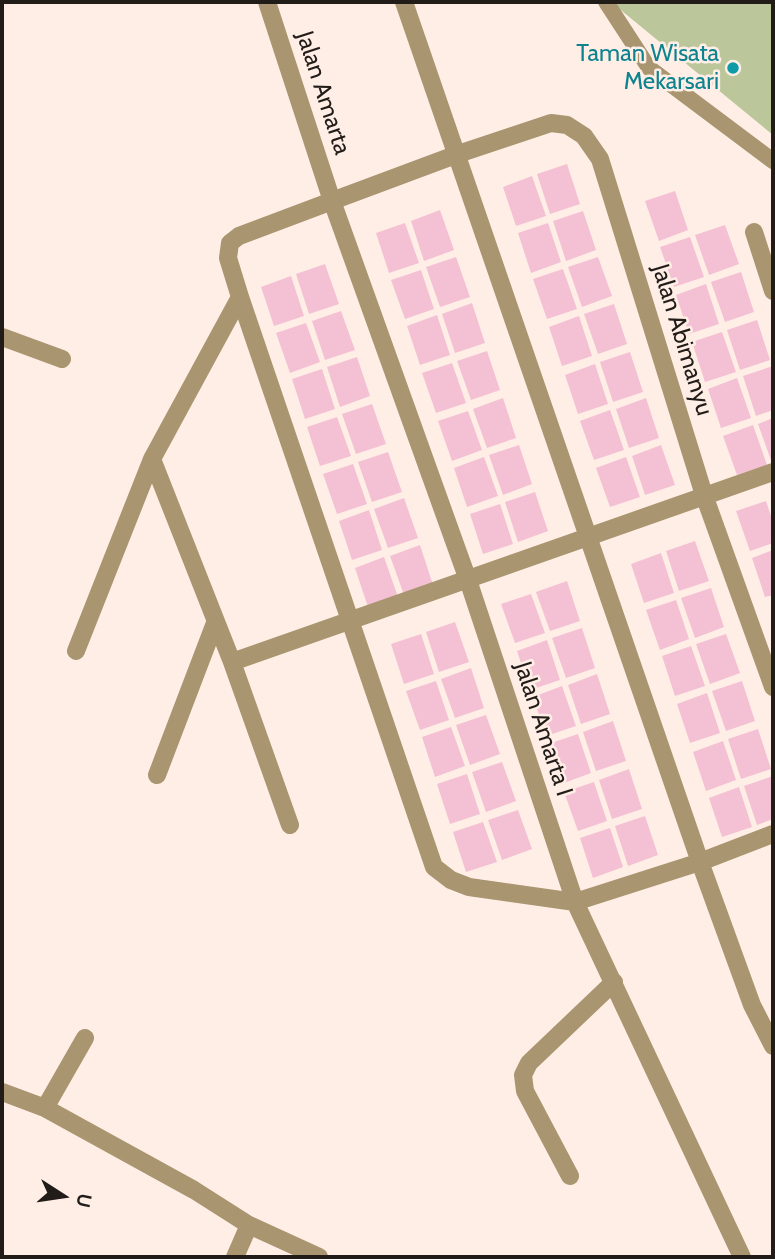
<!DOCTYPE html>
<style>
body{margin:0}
#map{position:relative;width:775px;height:1259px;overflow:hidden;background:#ffeee6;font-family:Cabin,sans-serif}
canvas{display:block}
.frame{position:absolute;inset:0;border:4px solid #221c19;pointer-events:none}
.north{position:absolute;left:28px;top:1161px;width:70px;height:70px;-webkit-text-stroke:5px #ffeee6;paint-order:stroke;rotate:102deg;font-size:19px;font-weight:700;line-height:28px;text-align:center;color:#221c19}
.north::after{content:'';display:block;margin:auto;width:24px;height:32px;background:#221c19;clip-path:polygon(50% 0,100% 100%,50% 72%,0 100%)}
</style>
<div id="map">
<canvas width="775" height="1259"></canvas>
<div class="frame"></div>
<div class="north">U</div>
</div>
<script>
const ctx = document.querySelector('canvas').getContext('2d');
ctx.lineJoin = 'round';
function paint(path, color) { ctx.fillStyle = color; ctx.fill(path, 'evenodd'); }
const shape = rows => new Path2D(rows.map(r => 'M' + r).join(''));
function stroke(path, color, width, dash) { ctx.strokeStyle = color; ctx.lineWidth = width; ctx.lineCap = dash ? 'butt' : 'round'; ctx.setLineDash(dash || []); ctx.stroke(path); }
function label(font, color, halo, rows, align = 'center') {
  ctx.font = font + ' Cabin,sans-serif'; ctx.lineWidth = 5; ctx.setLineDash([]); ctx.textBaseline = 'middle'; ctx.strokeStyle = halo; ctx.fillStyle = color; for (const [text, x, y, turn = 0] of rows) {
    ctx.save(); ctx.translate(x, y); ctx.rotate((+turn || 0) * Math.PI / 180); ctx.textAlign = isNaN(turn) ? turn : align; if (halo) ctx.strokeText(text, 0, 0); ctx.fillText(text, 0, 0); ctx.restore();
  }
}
const green = shape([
 [611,2,773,2,773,135]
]);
const building = shape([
 [567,164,580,204,550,214,537,174],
 [532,176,546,216,516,226,503,187],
 [675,191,688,230,659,241,645,201],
 [440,210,454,250,424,261,411,221],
 [583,211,596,250,566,261,553,221],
 [405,223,419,263,389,273,376,233],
 [548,223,561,262,531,273,518,233],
 [725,225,739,264,709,275,695,235],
 [690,237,704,277,674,287,660,247],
 [456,257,470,297,440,307,426,267],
 [598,257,612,296,582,307,568,267],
 [325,264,339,304,309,314,296,274],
 [563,269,577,309,547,319,533,279],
 [421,270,434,309,405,319,391,280],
 [741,272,754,312,725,322,711,282],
 [291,276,304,316,274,326,261,287],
 [706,284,719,324,689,334,676,295],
 [472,303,485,343,455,353,442,314],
 [614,304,627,344,598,354,584,314],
 [341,311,355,350,325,360,312,321],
 [437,315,450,355,420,365,407,326],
 [579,316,592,356,562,366,549,327],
 [757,320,770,360,740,370,727,330],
 [306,323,320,362,290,373,276,333],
 [722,332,736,372,705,382,692,342],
 [487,351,500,390,471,400,457,361],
 [630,352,643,392,613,402,600,362],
 [357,357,370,396,340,407,327,367],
 [452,363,466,403,436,413,422,373],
 [595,364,608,404,578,414,565,375],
 [773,366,773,410,756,416,743,376],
 [322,369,335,409,305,419,292,379],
 [737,378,751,418,721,428,708,389],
 [503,398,516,438,487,448,473,409],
 [646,398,659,438,629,448,616,409],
 [372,404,386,444,356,454,342,414],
 [610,410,624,450,594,460,580,421],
 [468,411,482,450,452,461,438,421],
 [337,417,351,456,320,466,307,427],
 [773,418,773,466,758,424],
 [753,425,767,465,737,475,723,436],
 [519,445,532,484,503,495,489,455],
 [661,445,675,485,645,495,632,456],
 [388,452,402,492,372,502,358,462],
 [484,457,498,496,467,507,454,468],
 [626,457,640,497,610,507,596,468],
 [353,464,367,504,337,514,323,474],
 [535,492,548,531,518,542,505,502],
 [404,498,418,538,388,548,374,509],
 [766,501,773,522,773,543,750,551,736,511],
 [500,504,513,544,483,554,470,514],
 [369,510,382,550,352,560,339,521],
 [695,541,709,581,679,591,666,551],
 [420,545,433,585,404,595,390,556],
 [773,550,773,595,765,597,752,558],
 [661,553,674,593,644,603,631,564],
 [384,557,398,597,368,607,355,568],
 [567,581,580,621,550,631,536,592],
 [711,588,724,627,695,638,681,598],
 [531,594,545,633,515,643,501,604],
 [676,600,689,639,660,650,646,610],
 [455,622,469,662,439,672,426,632],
 [582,628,595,668,566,678,552,638],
 [421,634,434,674,404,684,391,644],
 [726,634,740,673,710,684,696,644],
 [547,640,560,680,530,690,517,651],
 [691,646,705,686,675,696,662,656],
 [471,668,484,708,455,718,441,679],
 [597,674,610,714,581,724,568,685],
 [436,681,449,720,420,730,406,691],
 [742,681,755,721,726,731,712,691],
 [562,686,576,726,546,736,533,697],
 [707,693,720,733,690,743,677,704],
 [486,715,500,754,470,765,456,725],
 [613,721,626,761,596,771,583,732],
 [451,727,465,766,435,777,422,737],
 [758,729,771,769,741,779,728,739],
 [578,734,591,773,561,784,548,744],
 [723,741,736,780,706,791,693,752],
 [502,762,516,801,486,812,472,772],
 [629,769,642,809,612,819,599,780],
 [467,774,480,814,450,824,437,784],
 [773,776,773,819,757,825,744,786],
 [594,782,607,821,578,831,564,792],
 [739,787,752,827,722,837,709,798],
 [518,810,532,849,502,860,488,820],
 [645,816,658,855,628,866,615,826],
 [483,822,497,862,466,872,453,832],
 [610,828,623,867,593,878,580,838]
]);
const service = shape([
 [606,2,649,68,773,161]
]);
const minor = shape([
 [267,2,332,201,468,580,575,902,742,1257],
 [404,2,700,862,752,1005,773,1046],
 [754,232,773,291],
 [2,337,62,359],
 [152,459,232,662,290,825],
 [76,651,152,459,240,297],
 [232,662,773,472],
 [773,687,704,495,600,159,584,136,567,125,551,123,458,154,332,201,239,236,230,243,228,258,240,297,434,867,451,880,469,887,575,902,700,862,773,834],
 [157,775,215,623],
 [2,1092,45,1108,194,1190,249,1225,319,1257],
 [45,1108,85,1038],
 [570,1176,525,1091,523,1075,529,1063,614,982],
 [235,1257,249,1225]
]);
const markers = [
 [733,68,7,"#0f9aa8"]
];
const cultureNames = [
 ["Taman Wisata",719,54],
 ["Mekarsari",719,82]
];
const streetNames = [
 ["Jalan Amarta",323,93,72],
 ["Jalan Abimanyu",682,340,73],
 ["Jalan Amarta I",543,729,72]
];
paint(green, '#bbc69b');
paint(building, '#f4c0d4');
stroke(service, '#a99570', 16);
stroke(minor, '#a99570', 18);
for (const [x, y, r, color] of markers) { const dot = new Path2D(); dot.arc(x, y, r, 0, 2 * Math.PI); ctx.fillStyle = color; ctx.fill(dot); stroke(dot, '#ffeee6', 2.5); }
label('24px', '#0d838f', '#ffeee6', cultureNames, 'right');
label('24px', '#221c19', '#ffeee6', streetNames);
</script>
